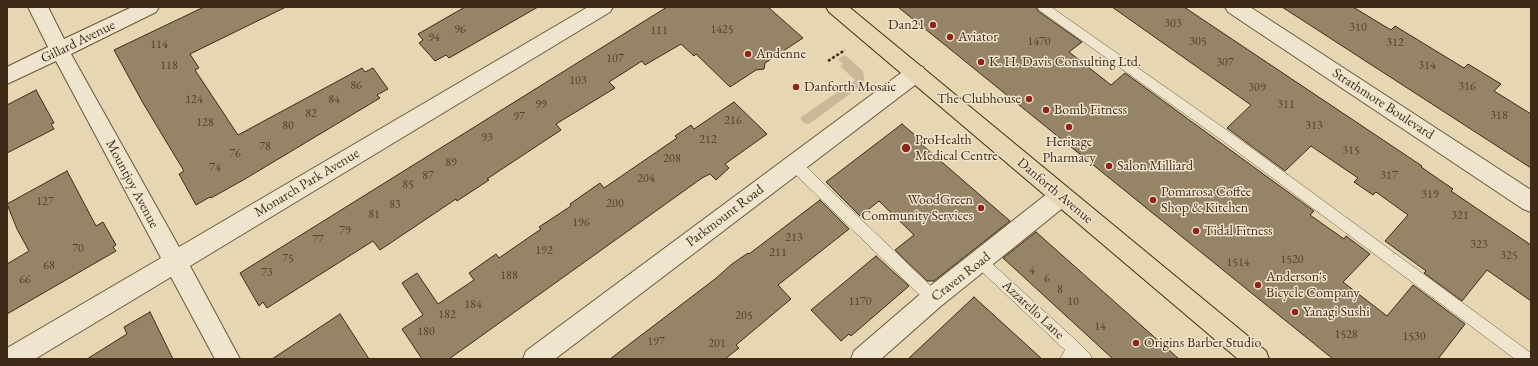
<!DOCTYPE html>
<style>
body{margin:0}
#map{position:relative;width:1538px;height:366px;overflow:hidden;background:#e7d6b2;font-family:"EB Garamond",serif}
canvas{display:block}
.frame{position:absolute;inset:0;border:8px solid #3d2b17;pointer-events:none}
</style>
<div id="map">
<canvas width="1538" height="366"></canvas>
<div class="frame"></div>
</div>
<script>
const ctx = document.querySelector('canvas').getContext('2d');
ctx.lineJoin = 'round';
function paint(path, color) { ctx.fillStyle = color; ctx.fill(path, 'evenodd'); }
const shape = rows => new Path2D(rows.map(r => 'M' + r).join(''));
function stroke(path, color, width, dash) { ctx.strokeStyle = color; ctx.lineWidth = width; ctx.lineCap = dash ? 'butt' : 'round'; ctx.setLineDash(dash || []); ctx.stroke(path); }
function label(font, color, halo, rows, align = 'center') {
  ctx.font = font + ' "EB Garamond",serif'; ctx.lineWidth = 3; ctx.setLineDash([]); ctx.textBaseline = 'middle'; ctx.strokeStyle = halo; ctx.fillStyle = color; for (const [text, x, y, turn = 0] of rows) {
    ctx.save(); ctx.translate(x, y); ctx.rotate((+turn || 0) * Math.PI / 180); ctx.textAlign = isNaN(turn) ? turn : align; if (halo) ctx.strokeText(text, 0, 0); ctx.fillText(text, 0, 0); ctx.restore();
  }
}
const green = shape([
 [845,55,863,71,864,79,862,85,812,122,808,124,804,123,800,118,855,80,840,66,843,64,838,59]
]);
const building = shape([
 [204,7,286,7,190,54,199,68,195,70,238,135,362,68,365,72,373,68,388,89,377,95,380,98,245,179,211,198,210,197,196,205,179,174,184,171,143,103,114,50,204,7],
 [465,7,538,7,449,58,446,55,435,61,419,43,423,40,418,34,465,7],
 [667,7,768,7,803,38,765,63,764,69,756,70,730,87,696,54,694,56,681,44,645,65,642,61,609,82,615,88,556,124,561,130,502,169,487,179,489,180,457,201,456,199,380,250,373,241,267,308,263,302,259,306,240,273,667,7],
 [898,7,1036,7,1038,11,1082,42,1069,52,1111,85,1125,73,1292,195,1314,211,1310,215,1344,239,1346,236,1370,254,1343,282,1387,316,1413,285,1465,324,1438,359,1333,359,898,7],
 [1112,7,1184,7,1422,166,1421,167,1453,189,1451,191,1531,245,1531,301,1487,270,1462,301,1424,273,1426,271,1385,241,1408,215,1376,192,1373,195,1354,182,1358,178,1311,146,1285,171,1227,128,1251,105,1112,7],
 [1282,7,1353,7,1391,30,1395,26,1464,68,1468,64,1501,84,1494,91,1531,114,1531,168,1282,7],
 [36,90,54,123,51,124,54,129,7,153,7,105,36,90],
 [734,102,767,134,725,164,729,168,716,180,710,174,702,178,449,359,422,359,402,329,423,315,402,283,417,273,438,304,474,280,469,273,496,254,499,258,541,229,539,227,571,206,570,204,600,183,604,188,677,138,675,136,691,125,694,129,734,102],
 [902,124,923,142,921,144,1010,221,934,281,927,281,895,250,914,235,879,201,860,216,826,182,902,124],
 [67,171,96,226,103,222,116,245,113,247,116,251,7,314,7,264,29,251,17,229,7,204,67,171],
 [820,200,849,229,778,285,791,299,736,345,739,348,725,359,610,359,715,279,732,264,748,253,749,254,820,200],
 [1036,232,1179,359,1113,359,1003,258,1036,232],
 [876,256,909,286,851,336,849,334,841,341,811,310,876,256],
 [974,297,1042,359,908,359,974,297],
 [150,312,173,359,87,359,127,334,124,327,150,312],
 [340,314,369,359,272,359,340,314]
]);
const path = shape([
 [828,61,845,50]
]);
const service = shape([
 [1037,7,1051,7,1235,136,1531,353,1531,359,1515,359,1227,144,1039,10,1037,7],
 [794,159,799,160,938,293,940,298,938,303,933,305,928,303,789,168,788,164,789,160,794,159],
 [981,256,986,258,1081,345,1090,354,1092,359,1060,359,1065,350,976,266,974,262,976,258,981,256]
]);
const minor = shape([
 [28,7,48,7,64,39,132,7,159,7,156,12,71,54,179,247,588,7,613,7,610,12,190,266,240,359,215,359,171,277,35,359,7,359,7,348,161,258,56,61,7,84,7,67,48,47,28,7],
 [1225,7,1250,7,1531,190,1531,212,1523,209,1228,12,1225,7],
 [916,65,923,67,926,73,923,79,555,359,523,359,526,351,909,67,916,65],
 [1061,186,1069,189,1072,196,1069,203,941,306,881,359,851,359,854,351,925,290,1053,189,1061,186]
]);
const primary = shape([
 [826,7,849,7,1266,351,1269,359,1238,359,829,12,826,7]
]);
const markers = [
 [933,25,4,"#8f2418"],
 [950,37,4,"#8f2418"],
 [748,54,4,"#8f2418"],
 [981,62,4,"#8f2418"],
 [796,87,4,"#8f2418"],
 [1029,99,4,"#8f2418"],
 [1046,110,4,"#8f2418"],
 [1069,127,4,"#8f2418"],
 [906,148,5,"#8f2418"],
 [1109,166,4,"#8f2418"],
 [1153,200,4,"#8f2418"],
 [981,208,4,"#8f2418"],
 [1196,231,4,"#8f2418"],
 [1258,285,4,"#8f2418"],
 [1295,312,4,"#8f2418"],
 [1136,343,4,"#8f2418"]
];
const numberNames = [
 ["303",1173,24],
 ["310",1358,28],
 ["96",460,30],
 ["1425",722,30],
 ["111",659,31],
 ["94",434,38],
 ["1470",1039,42],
 ["305",1198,42],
 ["312",1395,43],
 ["114",159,45],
 ["107",615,59],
 ["307",1225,63],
 ["118",169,66],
 ["314",1427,66],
 ["103",578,81],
 ["86",356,86],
 ["316",1467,87],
 ["309",1257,88],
 ["124",194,100],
 ["84",334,100],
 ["99",541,105],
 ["311",1286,105],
 ["82",311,114],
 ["318",1499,116],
 ["97",519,117],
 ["216",733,121],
 ["128",205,123],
 ["80",288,126],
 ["313",1314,126],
 ["93",487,138],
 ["212",708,140],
 ["78",265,147],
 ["315",1351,151],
 ["76",235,154],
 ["208",672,159],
 ["89",451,163],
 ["74",215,168],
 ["87",428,176],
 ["317",1389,176],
 ["204",646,179],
 ["85",408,185],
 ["319",1430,195],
 ["127",45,202],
 ["200",615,204],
 ["83",395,205],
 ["81",374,215],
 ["321",1460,216],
 ["196",581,223],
 ["79",345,231],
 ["213",794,238],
 ["77",318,240],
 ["323",1479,245],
 ["70",78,249],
 ["192",544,251],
 ["211",778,253],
 ["325",1509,256],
 ["75",288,259],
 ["1520",1292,260],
 ["1514",1238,263],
 ["68",49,266],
 ["4",1032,271],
 ["73",267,273],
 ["188",509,276],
 ["6",1047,279],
 ["66",25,280],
 ["8",1060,290],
 ["1170",860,302],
 ["10",1073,302],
 ["184",473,305],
 ["182",447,315],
 ["205",744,316],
 ["14",1100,327],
 ["180",426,332],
 ["1528",1346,335],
 ["1530",1414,337],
 ["197",656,342],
 ["201",717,344]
];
const poiNames = [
 ["Dan21",925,25,"right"],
 ["Aviator",958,37],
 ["Andenne",756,54],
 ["K. H. Davis Consulting Ltd.",989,62],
 ["Danforth Mosaic",804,87],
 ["The Clubhouse",1021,99,"right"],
 ["Bomb Fitness",1054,110],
 ["ProHealth",915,140],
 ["Medical Centre",915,156],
 ["Heritage",1069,142,"center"],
 ["Pharmacy",1069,158,"center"],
 ["Salon Milliard",1117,166],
 ["Pomarosa Coffee",1161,192],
 ["Shop & Kitchen",1161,208],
 ["WoodGreen",973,200,"right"],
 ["Community Services",973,216,"right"],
 ["Tidal Fitness",1204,231],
 ["Anderson's",1266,277],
 ["Bicycle Company",1266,293],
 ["Yanagi Sushi",1303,312],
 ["Origins Barber Studio",1144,343]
];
const streetNames = [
 ["Gillard Avenue",78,42,-26],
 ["Strathmore Boulevard",1383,104,33],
 ["Monarch Park Avenue",307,183,-31],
 ["Mountjoy Avenue",132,184,62],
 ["Danforth Avenue",1055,191,40],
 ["Parkmount Road",725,216,-37],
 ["Craven Road",961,277,-38],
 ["Azzarello Lane",1033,310,43]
];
paint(green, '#cab998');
paint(building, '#958468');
stroke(building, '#3d2b17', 1);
stroke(service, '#68563e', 1);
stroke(minor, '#68563e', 2);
stroke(primary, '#3d2b17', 2);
stroke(path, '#3d2b17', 2.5, [3, 2]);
paint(service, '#efe4cd');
paint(minor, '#efe4cd');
paint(primary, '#e7d6b2');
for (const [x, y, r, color] of markers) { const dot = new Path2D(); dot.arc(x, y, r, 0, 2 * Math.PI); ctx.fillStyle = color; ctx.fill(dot); stroke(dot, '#efe4cd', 1.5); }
label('12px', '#53412b', null, numberNames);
label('14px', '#3d2b17', '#efe4cd', poiNames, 'left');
label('14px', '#3d2b17', '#efe4cd', streetNames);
</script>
